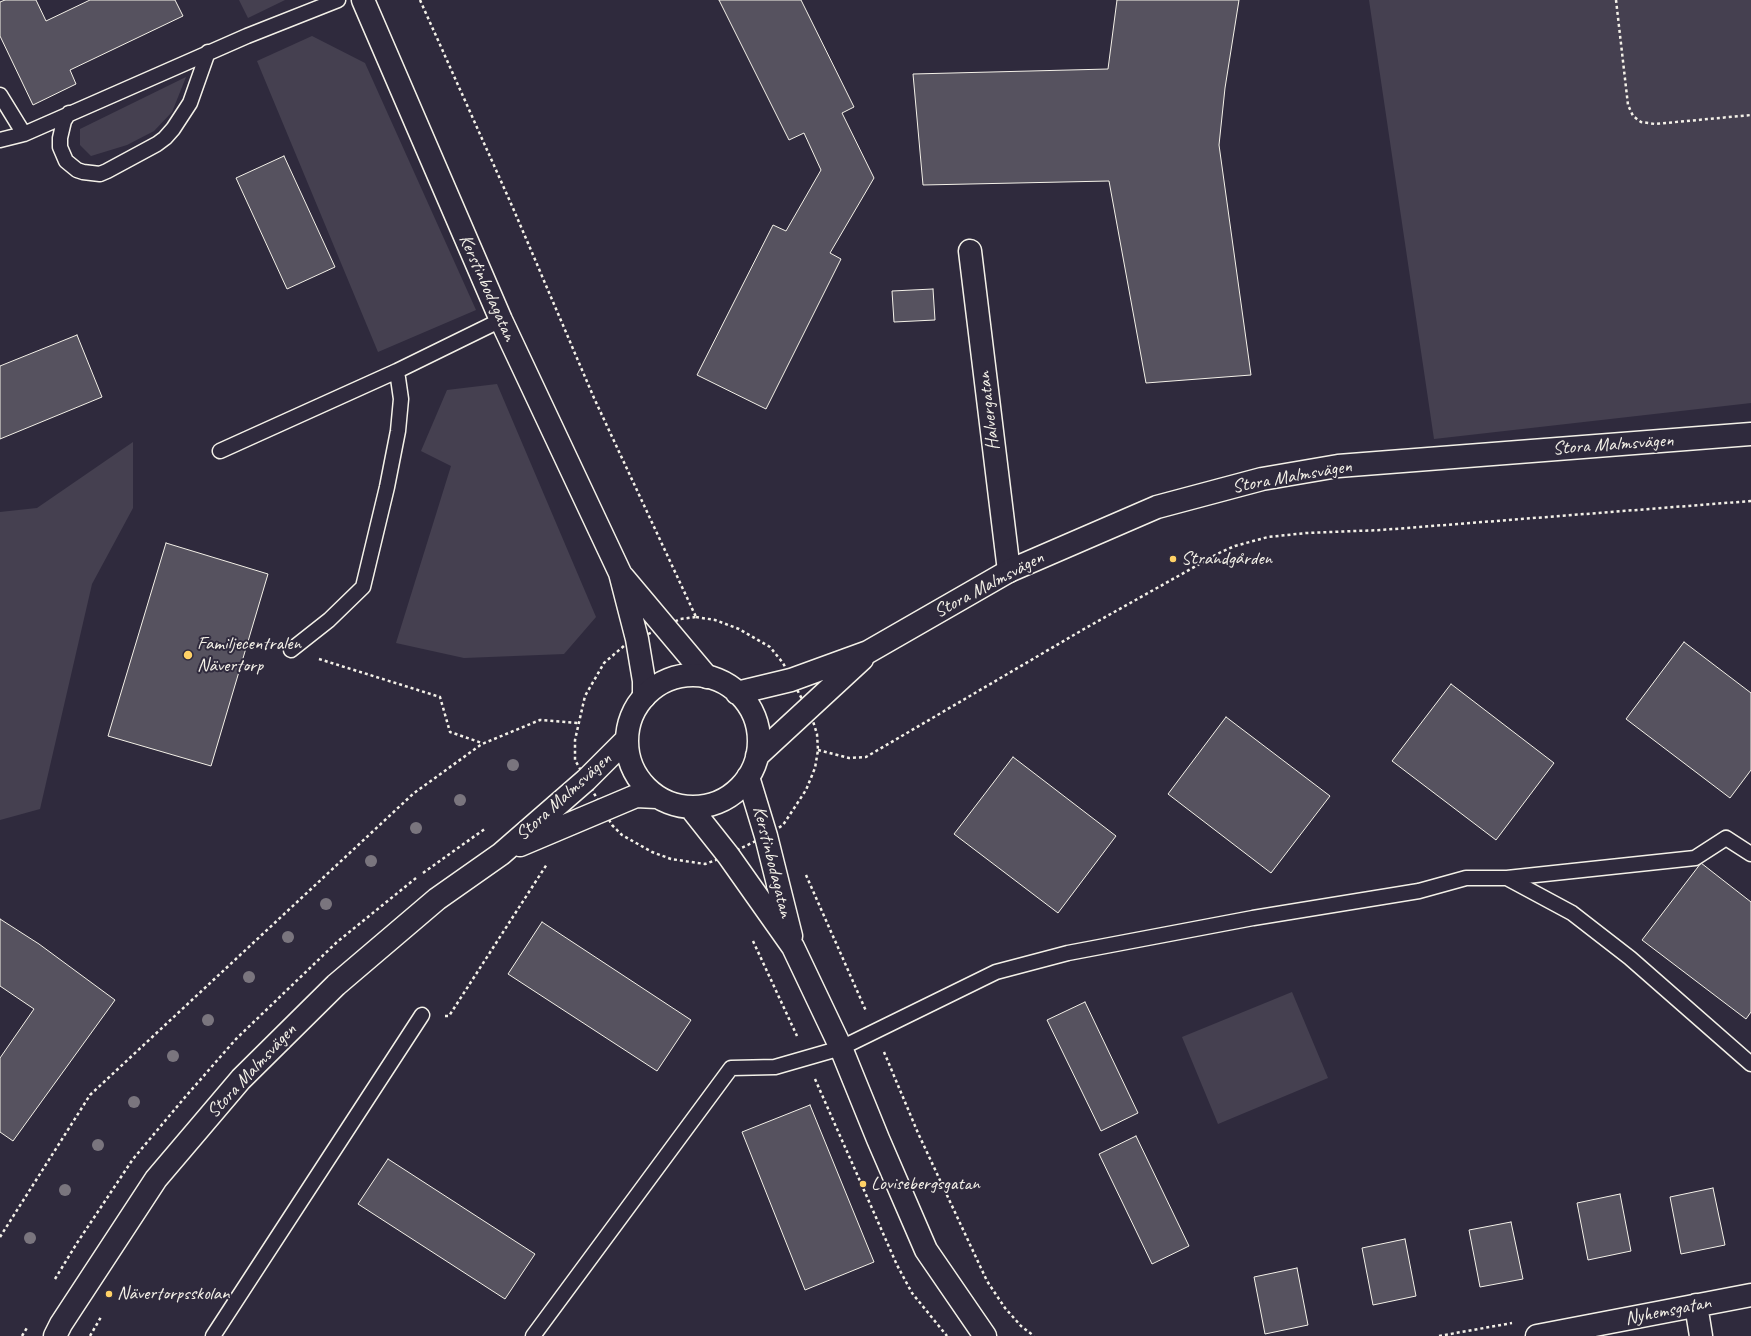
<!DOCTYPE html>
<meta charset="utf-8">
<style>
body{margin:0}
canvas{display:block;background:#2f2a3d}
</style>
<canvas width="1751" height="1336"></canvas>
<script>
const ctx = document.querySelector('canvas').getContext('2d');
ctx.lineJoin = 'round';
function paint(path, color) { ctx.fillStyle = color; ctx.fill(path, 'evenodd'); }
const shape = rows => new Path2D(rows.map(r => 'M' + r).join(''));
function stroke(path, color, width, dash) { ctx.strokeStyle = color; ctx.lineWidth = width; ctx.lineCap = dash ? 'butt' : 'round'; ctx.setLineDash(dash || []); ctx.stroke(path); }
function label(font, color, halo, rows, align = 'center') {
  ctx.font = font + ' Caveat,sans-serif'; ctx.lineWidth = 4; ctx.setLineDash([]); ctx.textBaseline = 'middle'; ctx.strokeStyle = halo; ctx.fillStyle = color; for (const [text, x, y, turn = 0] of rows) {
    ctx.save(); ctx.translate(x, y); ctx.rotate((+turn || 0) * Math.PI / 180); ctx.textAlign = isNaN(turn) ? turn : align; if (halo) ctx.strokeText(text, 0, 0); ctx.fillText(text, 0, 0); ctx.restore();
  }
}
const green = shape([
 [239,0,285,0,248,18],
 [1369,0,1751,0,1751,403,1434,439],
 [312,36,365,63,476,310,378,352,257,61],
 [186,77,172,112,154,131,127,145,91,156,80,145,80,129],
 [497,384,596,617,564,654,464,658,396,643,451,466,421,451,447,390],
 [133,442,133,508,92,584,40,809,0,820,0,512,37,508],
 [1292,992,1328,1078,1218,1124,1182,1037]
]);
const building = shape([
 [5,0,36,0,46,21,90,0,175,0,183,16,70,70,76,84,33,105,0,36,0,2,5,0],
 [719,0,801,0,854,107,842,113,874,178,830,253,841,259,766,409,697,375,773,225,786,231,821,170,804,133,789,140,719,0],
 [1117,0,1239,0,1225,88,1219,145,1251,375,1146,383,1109,181,923,185,913,74,1108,69,1117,0],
 [284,156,335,267,287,289,236,178,284,156],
 [933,289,935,320,894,322,892,291,933,289],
 [77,335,102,397,0,439,0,366,77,335],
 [166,543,268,574,211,766,108,736,166,543],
 [1684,642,1751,693,1751,770,1730,798,1626,719,1684,642],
 [1451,684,1554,763,1496,840,1392,761,1451,684],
 [1226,717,1330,796,1271,873,1168,794,1226,717],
 [1013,757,1116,836,1058,913,954,834,1013,757],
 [1701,863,1751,902,1751,1012,1746,1019,1642,940,1701,863],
 [0,919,39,944,115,1000,13,1141,0,1132,0,1058,34,1009,0,986,0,919],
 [542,922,691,1020,657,1071,508,974,542,922],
 [1085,1002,1138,1113,1101,1131,1047,1020,1085,1002],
 [810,1105,874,1262,805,1290,742,1132,810,1105],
 [1136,1136,1189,1246,1152,1264,1099,1154,1136,1136],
 [388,1159,535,1254,505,1299,358,1204,388,1159],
 [1713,1188,1725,1245,1681,1254,1670,1197,1713,1188],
 [1620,1194,1631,1251,1588,1260,1577,1203,1620,1194],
 [1511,1222,1523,1279,1480,1287,1469,1230,1511,1222],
 [1405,1239,1416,1296,1373,1305,1362,1248,1405,1239],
 [1297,1268,1308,1325,1265,1334,1254,1277,1297,1268]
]);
const path = shape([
 [420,0,513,208,594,398,696,617],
 [1616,0,1628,105,1633,116,1641,122,1655,124,1751,115],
 [696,617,715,620,739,629,770,647,783,663,812,718,817,734,818,750,815,768,806,790,783,825,766,836,719,859,705,864,671,859,652,852,622,835,612,825,575,760,575,740,585,696,604,663,625,645,680,619,696,617],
 [319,659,440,697,450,732,482,743],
 [818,750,849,758,866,757,1084,629,1221,552,1235,546,1268,537,1306,533,1381,530,1751,501],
 [423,873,486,828],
 [806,875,866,1011],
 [753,941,797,1036],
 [445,1016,449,1016,547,864],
 [884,1052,918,1133,987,1281,1005,1308,1021,1326,1034,1336],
 [815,1079,897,1265,912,1293,947,1336],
 [0,1237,90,1095,414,793,482,744,540,720,578,723],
 [55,1279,77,1243,133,1159,186,1096,236,1039,337,942,416,878],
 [22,1336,28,1326],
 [90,1336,101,1317],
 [1439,1336,1512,1323]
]);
const lane = shape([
 [0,95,24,134],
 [69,113,64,121,60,138,60,147,66,161,77,170,83,172,100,174,107,171,157,144,165,138,173,129,190,103,208,52],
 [0,140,24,134,247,36,338,0],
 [220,451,397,371,501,320],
 [291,650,329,620,363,587,387,487,398,431,401,399,397,371],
 [1507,878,1695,858,1726,838,1751,854],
 [213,1336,422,1015],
 [533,1336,731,1068,775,1067,841,1048,996,972,1068,953,1253,918,1419,891,1466,878,1507,878,1572,913,1630,958,1751,1064]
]);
const street = shape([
 [363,0,501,320,620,573,637,639,644,681,644,697],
 [970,251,1009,571],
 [623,577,707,677],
 [1696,1305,1701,1336],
 [1537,1336,1751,1295]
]);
const secondary = shape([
 '627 741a66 66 0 1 1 132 0a66 66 0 1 1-132 0Z',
 [737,693,791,680,868,652,1009,571,1157,507,1262,479,1338,466,1751,434],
 [757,756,862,659],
 [748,777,766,836,791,936],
 [690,807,728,855,793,947,841,1048,878,1139,926,1250,985,1336],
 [520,845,636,796,657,797],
 [55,1336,61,1324,156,1179,241,1079,336,985,437,899,501,854,586,780,627,739]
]);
const trees = [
 [513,765],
 [460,800],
 [416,828],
 [371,861],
 [326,904],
 [288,937],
 [249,977],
 [208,1020],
 [173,1056],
 [134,1102],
 [98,1145],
 [65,1190],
 [30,1238]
];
const markers = [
 [1173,559,4,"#ffd166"],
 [188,655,5,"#ffd166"],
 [863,1184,4,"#ffd166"],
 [109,1294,4,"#ffd166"]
];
const streetNames = [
 ["Kerstinbodagatan",487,288,66],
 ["Halvergatan",989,411,-97],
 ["Stora Malmsvägen",1613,445,-4],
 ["Stora Malmsvägen",1292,477,-10],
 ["Stora Malmsvägen",989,585,-28],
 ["Stora Malmsvägen",564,797,-42],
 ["Kerstinbodagatan",772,862,76],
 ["Stora Malmsvägen",252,1071,-47],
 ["Nyhemsgatan",1668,1311,-11]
];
const poiNames = [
 ["Strandgården",1181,559],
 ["Familjecentralen",197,644],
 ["Nävertorp",197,666],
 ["Lovisebergsgatan",871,1184],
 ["Nävertorpsskolan",117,1294]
];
paint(green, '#454050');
paint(building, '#56525f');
stroke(building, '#f4f1e8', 1);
stroke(lane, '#f4f1e8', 17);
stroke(street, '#f4f1e8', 25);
stroke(secondary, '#f4f1e8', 25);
stroke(path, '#f4f1e8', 2.5, [3, 3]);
stroke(lane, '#2f2a3d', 14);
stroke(street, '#2f2a3d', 22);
stroke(secondary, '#2f2a3d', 22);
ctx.fillStyle = '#7a757e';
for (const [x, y] of trees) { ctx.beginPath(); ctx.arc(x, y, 6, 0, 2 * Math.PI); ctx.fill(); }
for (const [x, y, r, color] of markers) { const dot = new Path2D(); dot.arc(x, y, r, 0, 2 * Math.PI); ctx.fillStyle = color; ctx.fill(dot); stroke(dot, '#2f2a3d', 1.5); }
label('19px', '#f4f1e8', '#2f2a3d', streetNames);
label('19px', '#f4f1e8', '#2f2a3d', poiNames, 'left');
</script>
